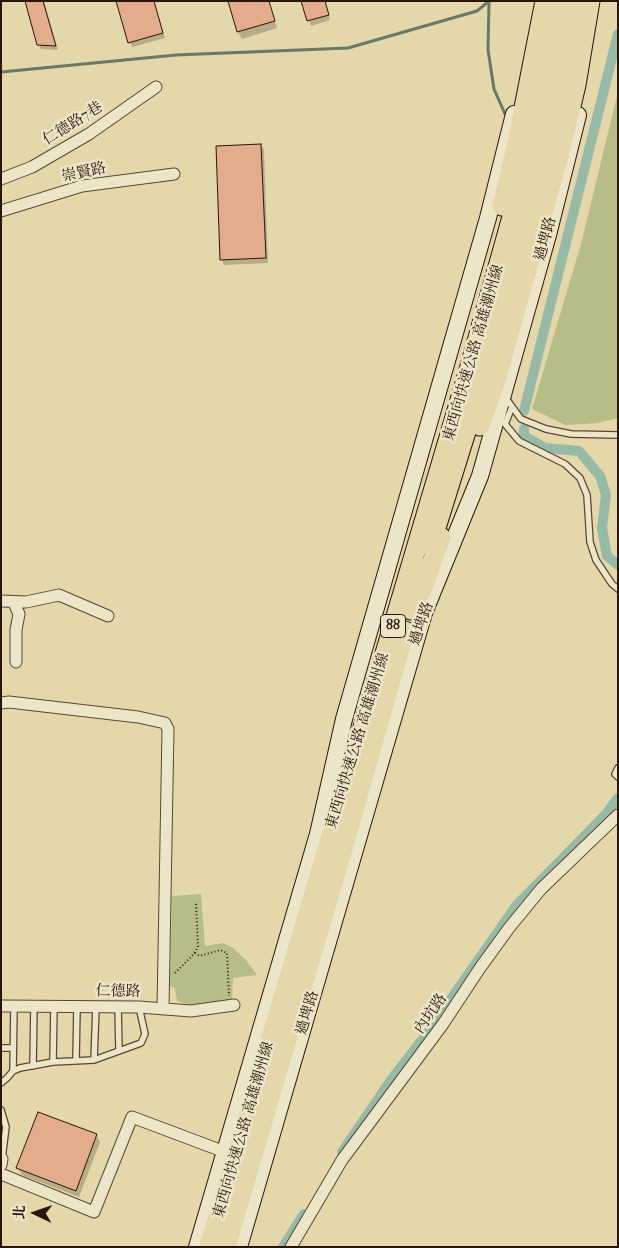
<!DOCTYPE html>
<meta charset="utf-8">
<style>
body{margin:0}
#map{position:relative;width:619px;height:1248px;overflow:hidden;background:#e4d7aa;font-family:"IM FELL French Canon","Noto Serif TC",serif}
canvas{display:block}
.frame{position:absolute;inset:0;border:2px solid #29150a;pointer-events:none}
.north{position:absolute;left:10px;top:1188px;width:50px;height:50px;-webkit-text-stroke:4px #ede5c8;paint-order:stroke;rotate:273deg;font-size:14px;font-weight:700;line-height:20px;text-align:center;color:#29150a}
.north::after{content:'';display:block;margin:auto;width:18px;height:22px;background:#29150a;clip-path:polygon(50% 0,100% 100%,50% 72%,0 100%)}
</style>
<div id="map">
<canvas width="619" height="1248"></canvas>
<div class="frame"></div>
<div class="north">北</div>
</div>
<script>
const ctx = document.querySelector('canvas').getContext('2d');
ctx.lineJoin = 'round';
function paint(path, color) { ctx.fillStyle = color; ctx.fill(path, 'evenodd'); }
const shape = rows => new Path2D(rows.map(r => 'M' + r).join(''));
function stroke(path, color, width, dash) { ctx.strokeStyle = color; ctx.lineWidth = width; ctx.lineCap = dash ? 'butt' : 'round'; ctx.setLineDash(dash || []); ctx.stroke(path); }
function label(font, color, halo, rows, align = 'center') {
  ctx.font = font + ' "IM FELL French Canon","Noto Serif TC",serif'; ctx.lineWidth = 5; ctx.setLineDash([]); ctx.textBaseline = 'middle'; ctx.strokeStyle = halo; ctx.fillStyle = color; for (const [text, x, y, turn = 0] of rows) {
    ctx.save(); ctx.translate(x, y); ctx.rotate((+turn || 0) * Math.PI / 180); ctx.textAlign = isNaN(turn) ? turn : align; if (halo) ctx.strokeText(text, 0, 0); ctx.fillText(text, 0, 0); ctx.restore();
  }
}
const green = shape([
 [618,92,618,418,598,423,565,425,532,409,581,244],
 [201,894,205,946,223,943,233,948,245,959,257,975,233,978,232,999,194,1006,177,1001,175,988,170,986,172,896]
]);
const shadow = shape([
 [27,1,44,1,58,50,41,49,38,44],
 [117,1,154,1,165,38,132,47],
 [229,1,269,1,277,28,242,39,238,32],
 [302,1,325,1,330,20,311,26],
 [261,145,264,150,268,263,224,265,222,260],
 [96,1135,100,1142,79,1197,22,1175,18,1168]
]);
const stream = shape([
 [489,2,488,50,494,89,505,114],
 [1,72,176,55,348,48,477,11,489,1]
]);
const canal = shape([
 [524,411,618,34],
 [524,429,524,436,545,448,579,451,600,476,606,495,602,528,607,556,618,565],
 [342,1152,391,1080,425,1036,516,906,606,814,618,798],
 [283,1247,304,1214]
]);
const building = shape([
 [25,1,43,1,56,46,37,45,25,1],
 [116,1,154,1,163,33,128,43,116,1],
 [228,1,269,1,275,21,237,32,228,1],
 [301,1,325,1,329,15,307,21,301,1],
 [261,144,266,258,220,260,216,146,261,144],
 [38,1112,97,1134,76,1191,16,1168,38,1112]
]);
const path = shape([
 [195,953,200,956,220,950,227,953,229,996],
 [175,973,192,956,198,947,196,902]
]);
const service = shape([
 [505,397,521,419,546,429,571,434,618,435],
 [512,407,505,424,519,441,565,464,580,478,587,495,590,542,596,560,612,584,618,589],
 [618,768,615,774,618,777],
 [118,1007,119,1051],
 [1,1048,13,1048],
 [76,1060,77,1007],
 [94,1060,96,1007],
 [53,1062,54,1006],
 [33,1066,34,1006],
 [13,1071,14,1006],
 [1,1083,7,1078,13,1071,20,1068,53,1062,94,1060,141,1043,145,1034,139,1007],
 [1,1110,6,1127,2,1159]
]);
const minor = shape([
 [1,179,32,167,89,134,156,87],
 [1,211,82,186,174,174],
 [1,601,26,602,59,595,108,616],
 [14,603,19,614,16,630,16,662],
 [1,703,9,702,138,717,165,723,168,729,163,1008],
 [1,1006,139,1007,191,1011,234,1005],
 [1,1165,2,1159],
 [1,1174,94,1212,132,1117,225,1152],
 [291,1247,342,1160,443,1024,480,968,509,928,541,889,618,815]
]);
const secondary = shape([
 [197,1247,318,834,344,719,488,218,514,114],
 [239,1247,424,613,480,476,548,235,578,115]
]);
const trunk = shape([
 [502,206,517,143,545,1],
 [480,426,497,377,560,152,576,85,590,1],
 [430,547,484,374,546,149,561,82,575,1],
 [411,610,422,590,441,537],
 [209,1247,469,370,510,224,530,147,559,1],
 [226,1247,345,842,405,631]
]);
const shields = [
 [393,626,25]
];
const shieldNames = [
 ["88",393,626]
];
const streetNames = [
 ["仁德路7巷",73,124,-32],
 ["崇賢路",84,173,-12],
 ["過埤路",546,239,-75],
 ["東西向快速公路 高雄潮州線",474,353,-74],
 ["過埤路",422,624,-71],
 ["東西向快速公路 高雄潮州線",358,741,-73],
 ["仁德路",118,992,1],
 ["過埤路",308,1013,-74],
 ["內坑路",431,1014,-55],
 ["東西向快速公路 高雄潮州線",244,1130,-74]
];
paint(green, '#b7bd86');
paint(shadow, '#0003');
stroke(stream, '#6a7867', 3);
stroke(canal, '#96baa5', 10);
paint(building, '#e3ad8b');
stroke(building, '#29150a', 1);
stroke(service, '#584632', 8);
stroke(minor, '#584632', 13);
stroke(secondary, '#29150a', 18);
stroke(trunk, '#29150a', 21);
stroke(path, '#29150a', 2, [1, 2.5]);
stroke(service, '#ede5c8', 5.5);
stroke(minor, '#ede5c8', 11);
stroke(secondary, '#ede5c8', 16);
stroke(trunk, '#e4d7aa', 19);
for (const [x, y, w] of shields) { const box = new Path2D(); box.roundRect(x - w / 2, y - 11.5, w, 23, 4); ctx.fillStyle = '#ede5c8'; ctx.fill(box); stroke(box, '#29150a', 1); }
label('bold 14px', '#29150a', null, shieldNames);
label('15px', '#29150a', '#ede5c8', streetNames);
</script>
